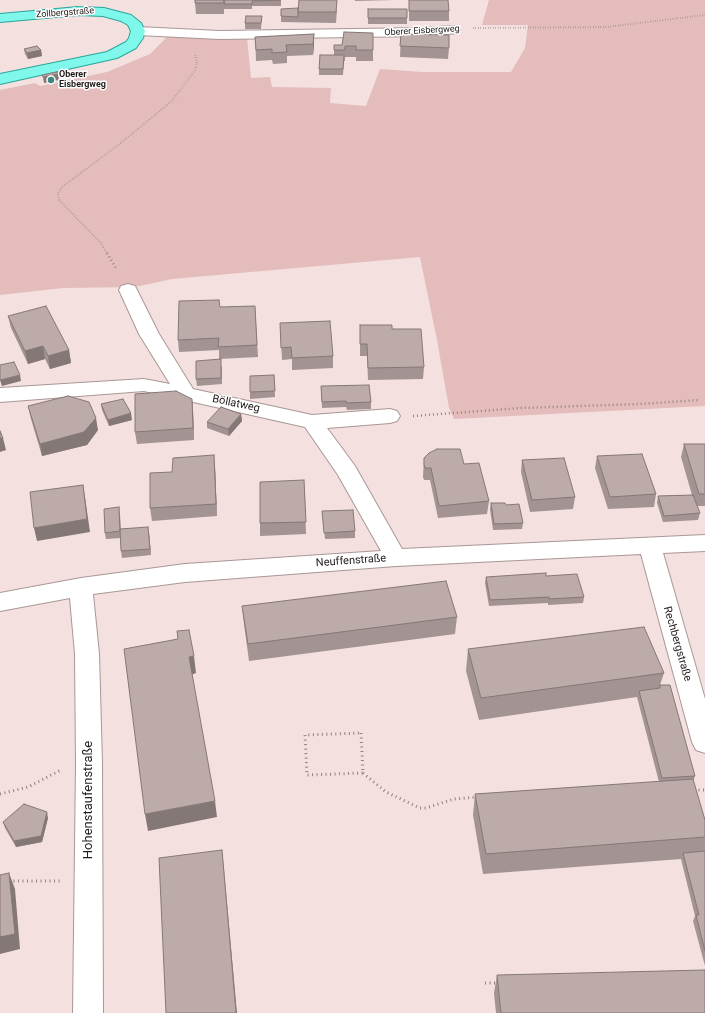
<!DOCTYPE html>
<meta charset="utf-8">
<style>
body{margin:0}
canvas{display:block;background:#f3e0df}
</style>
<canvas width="705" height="1013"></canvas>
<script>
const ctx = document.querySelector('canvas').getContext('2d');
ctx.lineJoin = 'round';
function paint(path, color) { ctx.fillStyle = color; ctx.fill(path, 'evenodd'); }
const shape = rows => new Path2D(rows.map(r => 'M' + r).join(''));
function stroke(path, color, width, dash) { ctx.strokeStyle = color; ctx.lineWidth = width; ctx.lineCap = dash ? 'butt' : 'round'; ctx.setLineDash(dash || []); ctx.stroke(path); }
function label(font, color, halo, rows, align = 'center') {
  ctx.font = font + ' Roboto,sans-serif'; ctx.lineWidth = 3; ctx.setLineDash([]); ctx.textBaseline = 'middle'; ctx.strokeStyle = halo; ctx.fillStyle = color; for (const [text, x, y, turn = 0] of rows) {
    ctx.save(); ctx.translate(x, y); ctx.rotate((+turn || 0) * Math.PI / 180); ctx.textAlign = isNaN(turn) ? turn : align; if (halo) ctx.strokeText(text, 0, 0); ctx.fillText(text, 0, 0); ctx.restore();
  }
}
const green = shape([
 [489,0,705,0,705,406,454,419,449,408,437,340,420,257,172,279,135,287,63,288,0,295,0,90,35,83,40,86,107,72,150,54,168,36,207,39,247,38,251,78,270,77,272,87,331,88,330,103,366,106,380,69,422,72,511,72,525,48,528,25,482,25]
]);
const pathFar2 = shape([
 [473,28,606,27,705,15],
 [107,254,101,243,59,200,58,193,62,187,117,146,172,101,195,70,197,62,195,53]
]);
const pathFar1 = shape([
 [107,253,117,270],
 [413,416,521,408,640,404,699,400]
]);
const path = shape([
 [361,733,363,773,307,775,305,735,361,733],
 [363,773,386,792,420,808,426,808,454,799,477,797],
 [694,790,705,790],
 [0,794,28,787,61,770],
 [9,881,60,881],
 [485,983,499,983]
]);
const minor = shape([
 [453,26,458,27,460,30,458,33,423,36,220,39,138,35,133,34,131,31,133,28,138,27,220,31,423,28,453,26],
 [128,284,135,286,159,334,193,389,312,415,390,409,397,411,400,416,397,421,390,423,327,428,355,466,402,549,705,535,705,551,663,553,705,699,705,753,696,750,692,742,641,554,396,566,185,582,93,594,99,654,102,764,103,1013,73,1013,76,764,75,654,70,598,0,611,0,593,81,578,185,564,381,551,338,475,305,427,144,391,0,402,0,388,144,379,170,384,139,334,119,290,121,286,128,284]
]);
const major = shape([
 [78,7,104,8,131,15,141,23,145,31,143,38,136,48,117,58,0,84,0,74,107,52,126,42,129,38,131,31,128,25,121,21,103,16,78,15,0,22,0,14,78,7]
]);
const wall = shape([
 [195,0,281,0,281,6,252,6,252,9,224,9,224,14,196,14,195,3],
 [355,0,394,0,355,1],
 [409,0,449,11,449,21,409,21],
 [281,9,337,10,336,23,281,22],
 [368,9,407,18,407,24,368,24],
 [262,16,261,29,245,29,245,23],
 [373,33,373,61,356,61,356,57,345,57,345,61,344,61,343,75,319,75,319,69,334,55,334,45,342,45],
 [314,34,314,45,313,55,287,56,287,63,273,64,272,60,256,61,255,37],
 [401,34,449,48,448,59,400,57],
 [24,49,41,50,42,56,28,59,25,54],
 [255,306,258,357,219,359,219,350,179,352,178,340,220,307],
 [8,316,69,350,71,363,50,369,45,359,28,364,11,328],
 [280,323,333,356,333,368,292,370,292,359,282,360],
 [360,325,392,329,424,367,423,379,368,380,367,356,360,356],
 [222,366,222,384,197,386,196,379],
 [274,375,275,397,250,399,250,392],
 [321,386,371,402,371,409,347,410,346,407,322,408],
 [192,399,193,411,194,440,137,444,135,432],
 [101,404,132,420,109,426,102,410],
 [28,406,98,430,87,445,42,456,31,419],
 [241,414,242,421,229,436,207,428,207,422],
 [684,444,705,444,705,506,697,506,700,513,698,520,663,522,657,503,658,496,692,495,681,457],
 [597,456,656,494,654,507,608,509,595,468],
 [424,458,464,464,489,501,487,514,438,518,430,480,424,480,423,477],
 [522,460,575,497,573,509,530,512,521,472],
 [215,467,217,516,152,521,150,508,172,472],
 [304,480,306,534,260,536,260,523],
 [491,503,523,523,522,529,493,530,490,509],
 [322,511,355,531,355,538,325,539],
 [120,514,120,529,149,533,151,555,122,558,121,551,121,538,106,539,105,533],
 [546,576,584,597,583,603,548,605,548,603,489,606,485,583,486,577],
 [242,606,457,617,455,634,249,661,244,624],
 [468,649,664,673,660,685,695,776,693,781,705,820,705,966,693,921,695,916,681,859,483,874,473,815,475,794,659,782,637,697,479,720,466,671],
 [48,818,42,842,16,847,5,828,3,822],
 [497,975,705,1013,496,1013,494,993]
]);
const shadedWall = shape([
 [314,34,314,45,313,55,313,44],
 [41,50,42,56,28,59,27,53],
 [58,74,59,80,44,83,43,77],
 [43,346,45,359,28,364,25,351],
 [69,350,71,363,50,369,48,356],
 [20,375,21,381,2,386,0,380],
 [192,399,193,411,194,440,193,428],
 [131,413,132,420,109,426,108,420],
 [241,414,242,421,229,436,228,429],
 [96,418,98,430,87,445,42,456,40,444],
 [0,438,3,438,6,450,0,452],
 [214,455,215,467,217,516,216,504],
 [83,485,85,497,90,532,37,541,34,528],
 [119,507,120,514,121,538,120,531],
 [148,527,149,533,151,555,150,549],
 [194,656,196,673,191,675,189,657],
 [215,801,217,817,148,831,145,814],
 [47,812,48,818,42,842,16,847,14,841],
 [222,850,224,870,237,1013,236,1013],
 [9,873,15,889,20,949,0,954,0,937]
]);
const building = shape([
 [195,0,224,0,223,3,195,3,195,0],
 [225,0,281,0,252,1,252,4,224,4,225,0],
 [299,0,337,0,336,12,298,12,299,0],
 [409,0,448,0,449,11,409,11,409,0],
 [298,8,298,17,281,16,281,9,298,8],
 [368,9,407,9,407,18,368,18,368,9],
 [246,16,262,16,261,23,245,23,246,16],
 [344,32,373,33,373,50,356,50,356,46,345,46,345,50,334,50,334,45,342,45,344,32],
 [314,34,313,44,286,45,287,52,272,53,272,49,256,50,255,37,314,34],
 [401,34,449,35,449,48,400,46,401,34],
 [37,46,41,50,27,53,24,49,37,46],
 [320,55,344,55,343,69,319,69,320,55],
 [57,72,58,74,43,77,42,75,57,72],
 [219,300,220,307,255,306,257,345,218,347,219,338,178,340,179,301,219,300],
 [46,306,69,350,48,356,43,346,25,351,8,316,46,306],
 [330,321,333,356,292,358,291,347,281,348,280,323,330,321],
 [360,325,392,325,392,329,421,329,424,367,368,368,367,344,360,344,360,325],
 [221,359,221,378,196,379,196,361,221,359],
 [14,362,20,375,0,380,0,365,14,362],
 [274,375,275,391,250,392,250,376,274,375],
 [369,385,371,402,347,403,346,401,322,402,321,386,369,385],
 [176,391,192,399,193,428,135,432,135,394,176,391],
 [68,396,89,402,96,418,84,432,40,444,28,406,68,396],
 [123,399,131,413,108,420,101,404,123,399],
 [221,407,241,414,228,429,207,422,221,407],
 [0,431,3,438,0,438,0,431],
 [684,444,705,444,705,494,699,494,684,444],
 [437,449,460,449,464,464,479,463,489,501,439,506,431,468,425,468,424,465,424,458,429,453,437,449],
 [642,454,656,494,610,497,597,456,642,454],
 [214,455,216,504,150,508,150,473,172,472,173,458,214,455],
 [564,458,575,497,532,500,522,460,564,458],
 [304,480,306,522,260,523,260,482,304,480],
 [83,485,87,519,34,528,30,492,83,485],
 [693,495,700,513,664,516,658,496,693,495],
 [491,503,505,503,506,505,519,504,523,523,494,524,491,503],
 [119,507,120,531,105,533,104,509,119,507],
 [353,510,355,531,324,533,322,511,353,510],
 [148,527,150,549,121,551,120,529,148,527],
 [546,573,546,576,577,574,584,597,549,599,549,597,490,600,486,577,546,573],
 [446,581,457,617,248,644,242,606,446,581],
 [644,627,664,673,481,698,468,649,644,627],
 [189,630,194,656,189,657,215,801,145,814,124,649,178,639,177,631,189,630],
 [660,685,670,685,695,776,662,778,639,691,660,688,660,685],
 [693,779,705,820,705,837,486,854,475,794,693,779],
 [24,804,47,812,41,836,14,841,3,822,24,804],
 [222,850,236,1013,166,1013,159,858,222,850],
 [705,851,705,951,696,915,699,915,683,853,705,851],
 [9,873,15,934,0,937,0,875,9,873],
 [705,970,705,1013,501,1013,497,975,705,970]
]);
const markers = [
 [51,80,4,"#41867d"]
];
const farStreetnames = [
 ["Zollbergstraße",65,13,-4],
 ["Oberer Eisbergweg",422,31,-3]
];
const farPoinames = [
 ["Oberer",59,75],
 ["Eisbergweg",59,85]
];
const streetNames = [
 ["Böllatweg",236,404,12],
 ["Neuffenstraße",351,561,-4],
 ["Rechbergstraße",677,644,74]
];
const nearStreetnames = [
 ["Hohenstaufenstraße",89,800,-90]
];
paint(green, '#e4bcbc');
stroke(minor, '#a99796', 2);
stroke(major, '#28a69a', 2);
stroke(pathFar2, '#908382', 2, [0.5, 2]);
stroke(pathFar1, '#908382', 2.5, [1, 3]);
stroke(path, '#908382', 3, [1, 3.5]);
paint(minor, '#fff');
paint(major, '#80f7eb');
paint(wall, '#a39392');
paint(shadedWall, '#847877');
paint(building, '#bdabaa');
stroke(building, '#847877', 1);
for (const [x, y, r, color] of markers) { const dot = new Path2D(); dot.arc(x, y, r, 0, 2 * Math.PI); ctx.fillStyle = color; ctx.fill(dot); stroke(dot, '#fff', 1.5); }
label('9px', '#221c1b', '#fff', farStreetnames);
label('bold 9px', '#221c1b', '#fff', farPoinames, 'left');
label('11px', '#221c1b', '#fff', streetNames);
label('13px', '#221c1b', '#fff', nearStreetnames);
</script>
